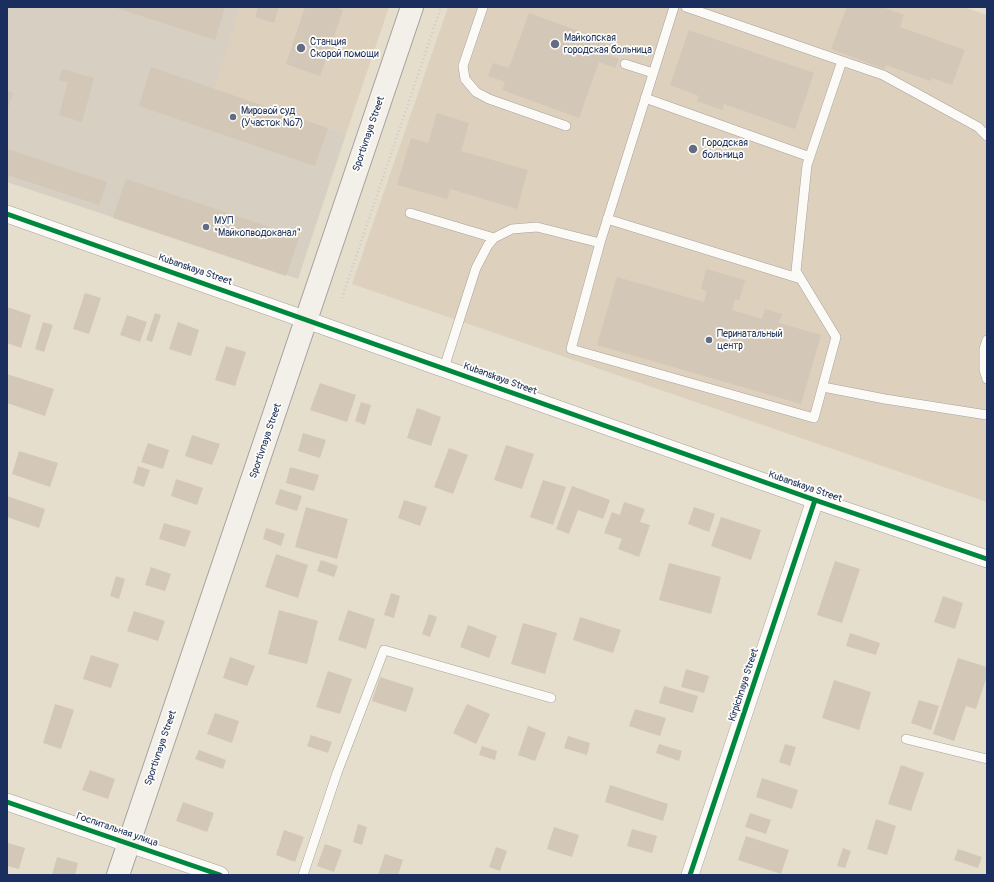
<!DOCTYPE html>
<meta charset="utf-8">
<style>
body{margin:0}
#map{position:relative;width:994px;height:882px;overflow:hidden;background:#e6decc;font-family:Pangolin,sans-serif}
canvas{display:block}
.frame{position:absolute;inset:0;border:8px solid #1b2f5e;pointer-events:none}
</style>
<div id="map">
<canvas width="994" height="882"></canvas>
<div class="frame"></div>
</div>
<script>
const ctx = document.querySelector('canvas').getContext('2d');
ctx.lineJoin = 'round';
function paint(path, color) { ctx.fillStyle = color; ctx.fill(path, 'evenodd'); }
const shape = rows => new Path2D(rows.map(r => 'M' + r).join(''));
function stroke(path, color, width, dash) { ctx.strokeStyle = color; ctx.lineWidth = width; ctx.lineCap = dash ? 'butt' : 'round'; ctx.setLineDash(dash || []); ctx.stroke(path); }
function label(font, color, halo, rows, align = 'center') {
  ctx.font = font + ' Pangolin,sans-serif'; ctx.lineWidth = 3.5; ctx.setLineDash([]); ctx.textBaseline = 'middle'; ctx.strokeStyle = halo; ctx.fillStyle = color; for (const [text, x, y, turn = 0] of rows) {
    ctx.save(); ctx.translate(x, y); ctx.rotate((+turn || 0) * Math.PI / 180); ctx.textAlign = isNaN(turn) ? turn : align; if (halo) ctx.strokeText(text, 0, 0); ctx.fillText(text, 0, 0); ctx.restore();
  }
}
const built = shape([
 [240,7,389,7,346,134,213,89],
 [448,7,964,7,987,15,987,502,352,284]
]);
const industrial = shape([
 [7,7,240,7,214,89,346,134,298,279,7,182]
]);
const building = shape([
 [114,7,225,7,215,40],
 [258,7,279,7,274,23,255,17],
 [305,7,335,7,343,10,320,76,286,64],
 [847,7,882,7,904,15,900,27,965,50,952,85,932,78,931,81,886,65,884,69,831,49],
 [529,13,607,41,603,53,619,59,615,68,599,62,579,118,502,90,505,82,488,76,493,63,509,68],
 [689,30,814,73,795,129,724,104,722,110,697,101,699,96,670,85],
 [151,67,328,128,315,166,139,106],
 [62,69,94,78,82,122,59,115,68,82,59,80],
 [7,90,13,93,7,110],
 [437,113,469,123,461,151,528,170,517,209,450,189,447,199,397,185,411,138,428,143],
 [7,149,107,182,99,205,7,175],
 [126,179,299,237,286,276,113,218],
 [706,269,745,280,739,301,735,299,732,310,762,319,765,309,782,314,779,323,821,335,801,404,597,345,617,277,704,302,707,291,701,289],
 [85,293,101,298,89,334,73,329],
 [7,307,31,315,21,348,7,343],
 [155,313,161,315,152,342,146,340],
 [127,315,147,322,140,342,120,335],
 [43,322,53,325,44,352,35,349],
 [178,322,199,330,191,356,169,349],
 [226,346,246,352,235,386,215,380],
 [7,374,54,389,45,416,7,403],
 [320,383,356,395,347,422,310,410],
 [361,402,371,405,365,425,355,421],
 [417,408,441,417,431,446,407,438],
 [303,433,326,440,320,458,298,451],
 [192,435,220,444,212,465,185,456],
 [148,443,169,450,163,469,141,462],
 [506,445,534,454,522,489,494,480],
 [449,448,468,455,453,494,434,487],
 [19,451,58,463,50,487,12,474],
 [138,466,150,470,144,487,133,483],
 [290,467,319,475,314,491,286,483],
 [176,479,203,488,197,505,171,496],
 [543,480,566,487,553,525,530,517],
 [572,486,610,500,603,519,578,510,569,534,556,529],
 [280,489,302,496,297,511,275,504],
 [7,496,45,509,39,528,7,517],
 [404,500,427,507,420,526,398,518],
 [624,502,645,509,640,522,650,525,639,557,618,549,622,539,604,533,612,512,620,515],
 [306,507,348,519,337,559,295,547],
 [694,507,715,514,709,532,688,524],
 [721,517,761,530,751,560,711,546],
 [164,523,191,531,185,547,159,539],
 [266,528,285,534,281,546,263,539],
 [276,554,308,565,298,598,265,587],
 [321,560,338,566,334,577,317,571],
 [835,561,860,569,842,623,817,615],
 [669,563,721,577,711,614,659,600],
 [151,567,171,574,165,591,145,585],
 [116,576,125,579,119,599,110,596],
 [391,593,400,596,394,618,384,615],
 [943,596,963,603,955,629,934,622],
 [279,610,318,621,307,664,268,654],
 [348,610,375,619,366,649,338,640],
 [134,611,165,621,158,641,127,631],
 [429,614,437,617,430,637,422,634],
 [580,617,621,630,613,653,573,640],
 [523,623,557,633,545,674,511,664],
 [468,625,497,636,489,658,460,647],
 [850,633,880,643,876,655,846,646],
 [91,655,119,664,111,688,83,679],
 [230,657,255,666,247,686,223,678],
 [958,658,987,667,987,676,976,709,966,706,954,741,933,734],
 [686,669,709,676,704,693,681,687],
 [328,671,352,679,340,714,316,707],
 [380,677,414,688,406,712,372,701],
 [834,680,871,692,859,730,822,718],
 [664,686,698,696,693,713,659,703],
 [919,700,939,706,931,730,911,723],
 [55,704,74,710,61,749,43,743],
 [467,704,490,714,476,744,453,733],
 [635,709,666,718,660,736,629,726],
 [215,713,239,721,232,743,207,734],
 [528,726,546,733,535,761,518,755],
 [311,735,332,742,328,753,307,746],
 [568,736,590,743,587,755,564,748],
 [659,744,682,751,679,761,656,753],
 [785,744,796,747,790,766,779,762],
 [482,746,497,751,495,760,479,755],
 [199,750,226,760,223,769,195,759],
 [901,765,924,773,911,811,888,804],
 [90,770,115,779,108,799,82,790],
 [762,778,798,790,792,809,756,797],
 [610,785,668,804,663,821,605,802],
 [183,802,214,813,207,832,176,821],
 [750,813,771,820,766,834,745,827],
 [876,819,896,826,887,855,867,849],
 [358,824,367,827,362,845,353,842],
 [554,827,579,835,572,857,547,849],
 [632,829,657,836,652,853,627,846],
 [284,830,304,837,295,862,276,855],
 [746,836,789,850,781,874,738,860],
 [8,843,25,848,19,869,7,866],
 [325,844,342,850,334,872,317,866],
 [496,847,507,851,500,871,489,867],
 [843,848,851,851,845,868,837,866],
 [958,849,982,857,978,868,954,860],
 [385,854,403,860,398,875,378,875],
 [57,857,78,863,75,875,52,875]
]);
const path = shape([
 [342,298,441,7]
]);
const lane = shape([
 [483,7,463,66,465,79,476,92,489,99,566,126],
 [842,61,883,75,978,127,987,136],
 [625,64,653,73],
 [645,98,810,157],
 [410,213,494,238],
 [607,219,801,279],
 [600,243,571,349,814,418,836,337,796,271,807,165,842,61,686,7],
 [987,340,984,349,984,370,987,379],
 [444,368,476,268,488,245,494,238,512,229,537,227,600,243,674,7],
 [823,387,885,399,987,415],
 [906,739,987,759],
 [303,875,337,773,384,650,551,698]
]);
const street = shape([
 [7,214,815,500,987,559],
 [7,802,220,875],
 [690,875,815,500]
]);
const secondary = shape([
 [118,875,412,7]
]);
const cycleway = shape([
 [7,214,815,500,987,559],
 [7,802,220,875],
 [690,875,815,500]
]);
const markers = [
 [555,44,5,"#626c84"],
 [301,48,5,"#626c84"],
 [233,117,4,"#626c84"],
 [693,149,5,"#626c84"],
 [206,227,4,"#626c84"],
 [709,340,4,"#626c84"]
];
const poiNames = [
 ["Майкопская",564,38],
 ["городская больница",564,50],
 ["Станция",310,42],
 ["Скорой помощи",310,54],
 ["Мировой суд",241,111],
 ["(Участок №7)",241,123],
 ["Городская",702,143],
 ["больница",702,155],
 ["МУП",214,221],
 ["\"Майкопводоканал\"",214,233],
 ["Перинатальный",717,334],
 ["центр",717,346]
];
const streetNames = [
 ["Sportivnaya Street",369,134,-71],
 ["Kubanskaya Street",195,270,19],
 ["Kubanskaya Street",500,379,20],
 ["Sportivnaya Street",266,441,-71],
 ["Kubanskaya Street",805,487,19],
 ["Kirpichnaya Street",744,685,-72],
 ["Sportivnaya Street",161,748,-71],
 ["Госпитальная улица",117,830,19]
];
paint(built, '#ddd0bc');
paint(industrial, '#d7cfc1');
paint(building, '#d3c7b7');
stroke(lane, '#a5a29e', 10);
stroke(street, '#a5a29e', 18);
stroke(secondary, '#a5a29e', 24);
stroke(path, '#cbcac9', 2.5, [1, 3]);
stroke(lane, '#fbfaf7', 9);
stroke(street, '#fbfaf7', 17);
stroke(secondary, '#f3f0e9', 22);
stroke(cycleway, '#00873e', 5);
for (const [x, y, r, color] of markers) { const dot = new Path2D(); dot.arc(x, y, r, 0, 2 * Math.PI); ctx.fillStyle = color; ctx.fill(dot); stroke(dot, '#fdfcf7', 1.5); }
label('10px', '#1b2f5e', '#fdfcf7', poiNames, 'left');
label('10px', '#1b2f5e', '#fdfcf7', streetNames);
</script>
